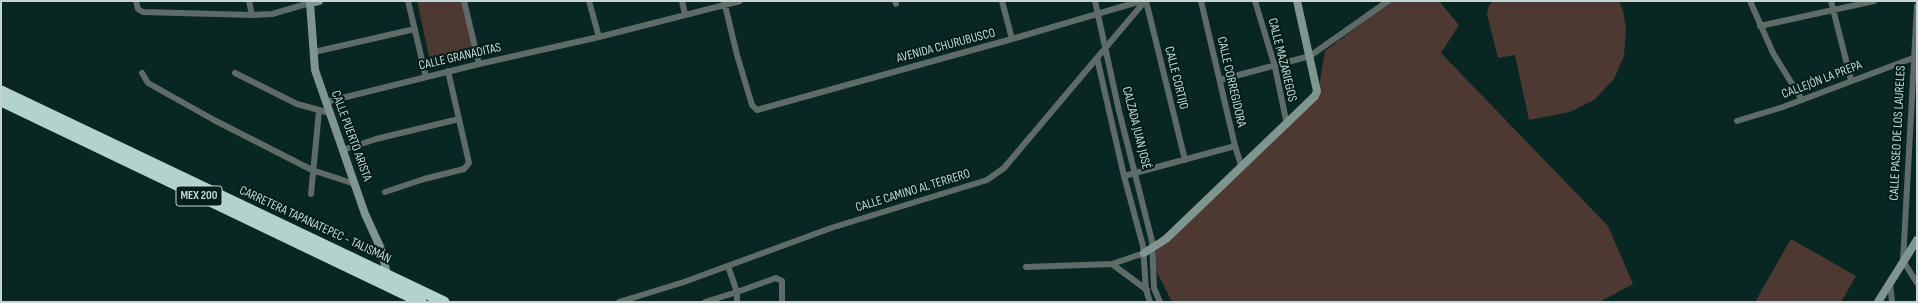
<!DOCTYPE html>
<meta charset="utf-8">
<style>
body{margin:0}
#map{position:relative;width:1918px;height:303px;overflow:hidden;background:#092722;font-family:"Sofia Sans Condensed",sans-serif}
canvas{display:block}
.frame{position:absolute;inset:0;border:2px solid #c5d6d2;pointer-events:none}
</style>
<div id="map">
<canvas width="1918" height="303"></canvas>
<div class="frame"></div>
</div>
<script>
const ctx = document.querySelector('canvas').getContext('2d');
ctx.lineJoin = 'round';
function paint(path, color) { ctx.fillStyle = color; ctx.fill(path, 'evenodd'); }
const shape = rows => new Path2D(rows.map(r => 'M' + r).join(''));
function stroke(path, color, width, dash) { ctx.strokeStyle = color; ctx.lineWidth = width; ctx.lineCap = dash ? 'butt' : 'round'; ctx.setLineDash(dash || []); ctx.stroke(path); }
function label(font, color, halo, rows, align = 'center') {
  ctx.font = font + ' "Sofia Sans Condensed",sans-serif'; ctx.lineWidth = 4; ctx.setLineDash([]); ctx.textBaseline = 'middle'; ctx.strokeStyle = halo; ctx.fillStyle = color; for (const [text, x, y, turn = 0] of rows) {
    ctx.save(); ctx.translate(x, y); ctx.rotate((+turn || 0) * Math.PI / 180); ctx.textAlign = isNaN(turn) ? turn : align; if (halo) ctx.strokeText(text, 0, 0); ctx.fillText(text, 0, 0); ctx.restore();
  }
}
const green = shape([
 [417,1,464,1,476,57,431,65],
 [1391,1,1439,1,1459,25,1441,53,1608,226,1633,284,1599,302,1172,302,1154,266,1158,240,1198,206,1319,86,1325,51],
 [1493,1,1619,1,1623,11,1626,29,1624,56,1614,79,1594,100,1570,112,1529,120,1515,55,1498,58,1487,14,1489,6],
 [1791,239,1856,276,1841,302,1755,302]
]);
const street = shape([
 [136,1,138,9,143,12,252,15,272,14,310,3,309,1],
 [249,1,252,15],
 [408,1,426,77],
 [464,1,479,64],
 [589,1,599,37],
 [682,1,685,15],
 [724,1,737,55,752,105,757,110,1012,39,1141,1],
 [895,1,896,4],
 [1002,1,1012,39],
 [1095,1,1119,111,1152,241,1154,288,1160,302],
 [1146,1,1185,160],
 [1201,1,1235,146,1242,168],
 [1255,1,1275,67,1287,125],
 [1750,1,1773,53,1802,100],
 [1831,1,1851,80],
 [1917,6,1903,261,1917,283],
 [1760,26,1874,1],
 [314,52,415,29],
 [1097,58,1124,176,1143,246,1146,290,1150,302],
 [142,73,148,83,214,120,312,170,355,184],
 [235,73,297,104,330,113],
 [1220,80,1310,56,1388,1],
 [326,102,479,64,599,37,740,1],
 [1737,121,1783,107,1913,58],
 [343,150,376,139,459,119],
 [1124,176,1235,146],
 [385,192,424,179,464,169,469,163,448,71],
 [311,194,319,111],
 [1112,264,1144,253],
 [1026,267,1112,264,1147,290],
 [1890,283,1892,302],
 [619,302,684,282,831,228,987,180,1004,168,1145,1],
 [705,302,737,292,728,266],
 [737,302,737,292,776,278,782,281,782,302]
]);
const secondary = shape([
 [319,1,310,3,315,70,365,214,382,251,387,275],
 [1144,253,1166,239,1315,96,1317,91,1297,1],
 [1878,302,1917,240]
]);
const highway = shape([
 [1,91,444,302],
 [1,101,421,302]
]);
const shields = [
 [199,196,46]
];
const shieldNames = [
 ["MEX 200",199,196]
];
const streetNames = [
 ["AVENIDA CHURUBUSCO",946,46,-15],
 ["CALLE GRANADITAS",460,57,-13],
 ["CALLE MAZARIEGOS",1282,60,76],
 ["CALLE CORTIJO",1176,78,76],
 ["CALLEJÓN LA PREPA",1822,80,-21],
 ["CALLE CORREGIDORA",1231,82,77],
 ["CALZADA JUAN JOSÉ",1136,128,76],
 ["CALLE PASEO DE LOS LAURELES",1898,133,-87],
 ["CALLE PUERTO ARISTA",351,136,70],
 ["CALLE CAMINO AL TERRERO",913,191,-17],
 ["CARRETERA TAPANATEPEC - TALISMÁN",315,225,25]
];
paint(green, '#4d3931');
stroke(street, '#5e6b68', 6);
stroke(secondary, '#7f9590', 8);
stroke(highway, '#b1d3cb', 11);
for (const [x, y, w] of shields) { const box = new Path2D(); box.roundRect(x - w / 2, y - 10, w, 20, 3); ctx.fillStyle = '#011e19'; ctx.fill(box); stroke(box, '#c5d6d2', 1); }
label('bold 12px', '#c5d6d2', null, shieldNames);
label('13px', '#c5d6d2', '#011e19', streetNames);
</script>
